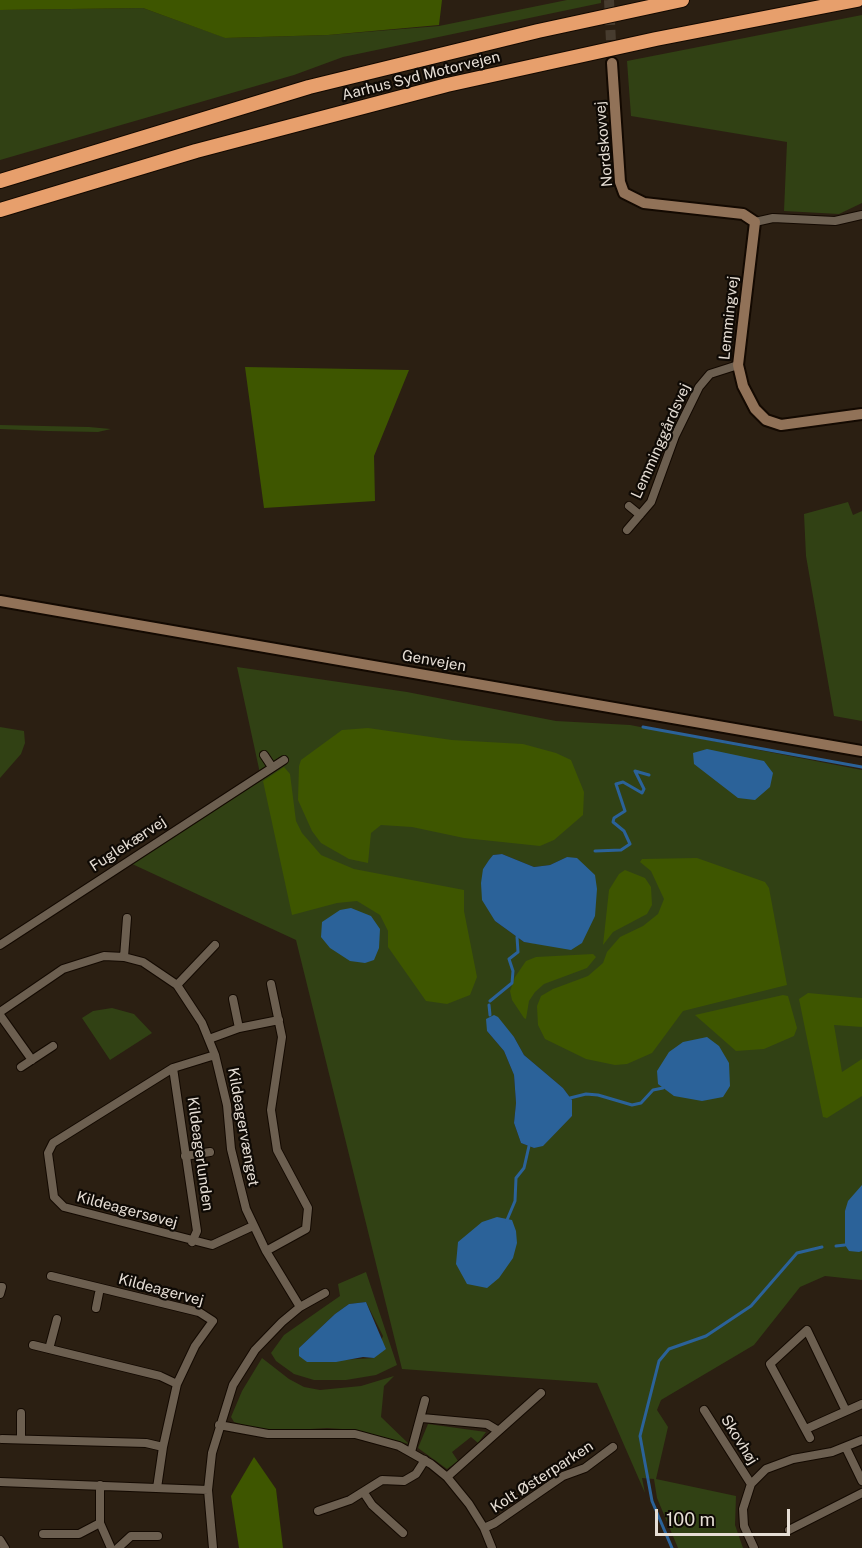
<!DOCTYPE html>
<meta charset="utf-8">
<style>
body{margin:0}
#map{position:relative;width:862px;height:1548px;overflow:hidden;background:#2b1f12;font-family:"Public Sans",sans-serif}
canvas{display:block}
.scale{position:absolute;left:655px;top:1509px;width:135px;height:27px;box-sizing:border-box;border:3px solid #e6ded5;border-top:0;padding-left:8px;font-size:18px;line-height:21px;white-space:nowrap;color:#e6ded5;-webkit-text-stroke:4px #0f0a05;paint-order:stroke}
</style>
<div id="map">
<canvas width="862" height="1548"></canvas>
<div class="scale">100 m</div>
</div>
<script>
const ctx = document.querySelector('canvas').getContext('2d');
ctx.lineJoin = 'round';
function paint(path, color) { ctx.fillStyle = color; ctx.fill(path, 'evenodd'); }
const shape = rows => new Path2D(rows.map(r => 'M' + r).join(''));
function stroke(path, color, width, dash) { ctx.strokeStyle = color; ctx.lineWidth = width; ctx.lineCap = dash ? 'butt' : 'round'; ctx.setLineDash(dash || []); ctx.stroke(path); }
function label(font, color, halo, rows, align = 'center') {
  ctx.font = font + ' "Public Sans",sans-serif'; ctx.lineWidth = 4.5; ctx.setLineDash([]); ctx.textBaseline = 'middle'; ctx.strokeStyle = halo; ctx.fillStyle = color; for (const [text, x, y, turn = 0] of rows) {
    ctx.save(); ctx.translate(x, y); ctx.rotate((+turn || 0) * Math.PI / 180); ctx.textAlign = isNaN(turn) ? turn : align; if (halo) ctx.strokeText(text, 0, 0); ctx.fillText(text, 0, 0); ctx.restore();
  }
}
const green = shape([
 [567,0,601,0,601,3,343,57,294,75,0,160,0,10,143,8,226,38,328,35,439,26],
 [862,15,862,203,839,214,784,211,787,142,631,116,627,61],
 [0,425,89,427,111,429,98,432,48,431,0,429],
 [848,502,853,515,862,511,862,721,834,716,806,556,804,514],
 [237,667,407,692,556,721,630,725,862,770,862,1280,825,1276,800,1287,754,1345,661,1400,657,1410,668,1427,656,1479,736,1496,735,1525,743,1548,678,1548,657,1498,654,1479,642,1478,645,1493,597,1383,402,1369,296,940,130,863,261,778],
 [502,854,534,867,550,865,567,857,543,944,524,942,495,921,483,869,493,855],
 [487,1031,514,1037,524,1055,563,1088,572,1100,572,1116,534,1148,521,1143,514,1123,516,1103,514,1075,504,1051],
 [0,727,24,731,25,743,21,754,0,778],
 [112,1008,134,1014,152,1033,110,1060,82,1018,93,1011],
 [366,1272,397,1365,376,1375,346,1380,314,1380,294,1374,276,1361,271,1353,284,1335,340,1296,338,1284],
 [366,1302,383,1336,374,1358,307,1362,299,1348,335,1314,349,1304],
 [262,1358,289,1379,304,1387,320,1390,361,1386,394,1376,384,1386,381,1417,409,1444,356,1430,327,1428,279,1431,251,1427,234,1422,231,1417,242,1391],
 [428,1424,486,1432,478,1443,471,1437,452,1452,458,1461,447,1469,418,1448]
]);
const forest = shape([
 [0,0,442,0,439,25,328,35,225,38,143,8,0,10],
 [245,367,409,370,374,456,375,501,264,508],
 [368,728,452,740,523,744,556,753,571,760,584,792,583,815,554,840,540,846,464,838,412,827,381,825,371,833,368,863,349,859,321,843,312,831,298,800,299,766,301,760,342,730],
 [284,767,290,774,296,821,302,833,321,855,354,869,464,890,464,911,477,977,470,995,447,1004,426,1001,388,947,388,931,380,915,357,901,337,903,292,915,263,781],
 [697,858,765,882,769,888,787,985,683,1011,652,1053,627,1064,615,1065,586,1059,545,1039,538,1025,537,1006,541,996,553,989,588,976,603,963,607,952,620,937,643,926,658,914,664,899,651,871,640,862,642,859],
 [625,870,645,878,651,887,652,905,647,914,613,932,603,945,609,890,619,874],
 [593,954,596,957,587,968,544,984,535,992,529,1001,526,1019,524,1018,512,1000,510,991,515,977,526,961,536,957],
 [808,993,862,998,862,1027,834,1025,842,1072,862,1059,862,1096,827,1118,823,1117,799,999],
 [783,995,788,996,797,1028,794,1036,764,1049,736,1051,695,1015],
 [254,1457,276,1489,283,1548,239,1548,231,1496]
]);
const water = shape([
 [707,749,764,761,773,773,770,787,755,800,738,798,694,764,693,753],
 [502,854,534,867,550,865,567,857,577,858,595,875,597,889,595,916,582,943,571,950,524,942,495,921,482,900,481,883,483,869,489,860,493,855],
 [351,908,371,916,380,929,379,948,374,960,365,963,350,961,330,948,321,937,322,922,340,910],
 [494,1015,498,1017,514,1037,524,1055,563,1088,572,1100,572,1116,543,1146,534,1148,521,1143,514,1123,516,1103,514,1075,504,1051,487,1031,486,1019],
 [707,1037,719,1046,729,1063,730,1086,723,1097,702,1101,674,1096,658,1084,657,1071,669,1052,683,1042],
 [862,1185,862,1251,859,1252,849,1251,845,1245,845,1211,848,1201],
 [497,1217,512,1220,516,1231,517,1243,513,1258,499,1278,487,1288,467,1284,456,1264,458,1242,482,1222],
 [366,1302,386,1349,374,1358,363,1357,336,1362,307,1362,299,1356,299,1348,335,1314,349,1304]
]);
const stream = shape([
 [643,727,862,767],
 [595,851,621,850,630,844,624,831,613,822,614,818,625,811,616,784,623,782,642,793,644,789,635,771,649,775],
 [490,1001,512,983,513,971,509,959,518,952,517,937],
 [489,1005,490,1015],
 [570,1098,586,1094,598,1095,632,1105,641,1103,653,1090,663,1088],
 [507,1220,515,1201,516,1178,524,1168,529,1146],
 [836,1246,845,1245],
 [672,1548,652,1501,640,1436,659,1361,669,1349,706,1336,751,1306,797,1253,822,1247]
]);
const secondaryTunnel = shape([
 [609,0,612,63]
]);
const street = shape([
 [755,222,773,218,835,221,862,215],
 [629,506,640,515],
 [627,530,651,502,675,436,699,387,710,374,738,365],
 [264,755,272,767],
 [0,945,284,760],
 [124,957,127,918],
 [177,985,215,945],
 [233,999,239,1028],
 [0,1012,63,969,104,956,124,957,143,962,177,985,202,1023,215,1055,227,1105,231,1149,246,1209,266,1251,300,1307],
 [0,1015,32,1060],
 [209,1039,239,1028,279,1020],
 [215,1055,173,1068,53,1143,48,1153,54,1197,64,1207,212,1245,253,1226],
 [21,1067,53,1046],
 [173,1068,197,1231,192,1242],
 [185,1156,210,1152],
 [266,1251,306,1229,308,1208,277,1150,271,1110,282,1037,271,984],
 [51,1276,199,1312,213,1321,195,1346,177,1384,163,1447,157,1488],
 [0,1287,2,1287,0,1294],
 [96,1308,100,1288],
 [33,1345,160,1376,177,1384],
 [49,1349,57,1319],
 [704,1410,751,1484],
 [422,1418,487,1424,497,1430],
 [219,1425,268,1434,355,1434,399,1446,431,1464,447,1477,469,1504,484,1528,492,1548],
 [806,1429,862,1404],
 [810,1438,770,1364,807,1330,846,1411],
 [2,1439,146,1443,163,1447],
 [21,1439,21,1413],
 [846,1448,862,1481],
 [411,1452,425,1400],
 [447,1477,541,1393],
 [0,1482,208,1490],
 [100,1485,100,1523,111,1548],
 [364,1493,372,1505,403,1533],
 [318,1511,350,1500,382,1480,404,1481,416,1474,425,1460],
 [484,1528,495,1523,563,1476,585,1468,613,1447],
 [789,1530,862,1493],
 [43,1534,79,1534,100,1523],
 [0,1540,5,1548],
 [118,1548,131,1536,158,1536],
 [213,1548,208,1490,212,1453,233,1385,255,1350,282,1322,300,1307,325,1293],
 [754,1548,744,1526,743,1509,751,1484,766,1469,793,1459,832,1452,862,1440]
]);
const secondary = shape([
 [612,63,620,182,624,193,644,203,743,214,755,222,738,365,743,386,755,409,766,420,781,425,862,414],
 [0,601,862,751]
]);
const highway = shape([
 [0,181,309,87,538,31,682,0],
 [0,210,196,151,447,85,656,39,857,0]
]);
const streetNames = [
 ["Aarhus Syd Motorvejen",421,76,-14],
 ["Nordskovvej",604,144,-95],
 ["Lemmingvej",729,318,-84],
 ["Lemminggårdsvej",661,441,-66],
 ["Genvejen",434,661,10],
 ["Fuglekærvej",128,844,-33],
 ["Kildeagervænget",243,1127,80],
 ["Kildeagerlunden",200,1154,82],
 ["Kildeagersøvej",127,1210,15],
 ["Kildeagervej",161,1290,15],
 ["Skovhøj",739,1440,58],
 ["Kolt Østerparken",542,1477,-33]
];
paint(green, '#314114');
paint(forest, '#3e5600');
paint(water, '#2b6299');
stroke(stream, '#2b6299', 3);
stroke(secondaryTunnel, '#473c2f', 10, [10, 5]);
stroke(street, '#130901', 10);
stroke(secondary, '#130901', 14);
stroke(highway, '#130901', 16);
stroke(street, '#6c5f50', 8);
stroke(secondary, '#917258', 10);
stroke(highway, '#e79f6c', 14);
label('15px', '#e6ded5', '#0f0a05', streetNames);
</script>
